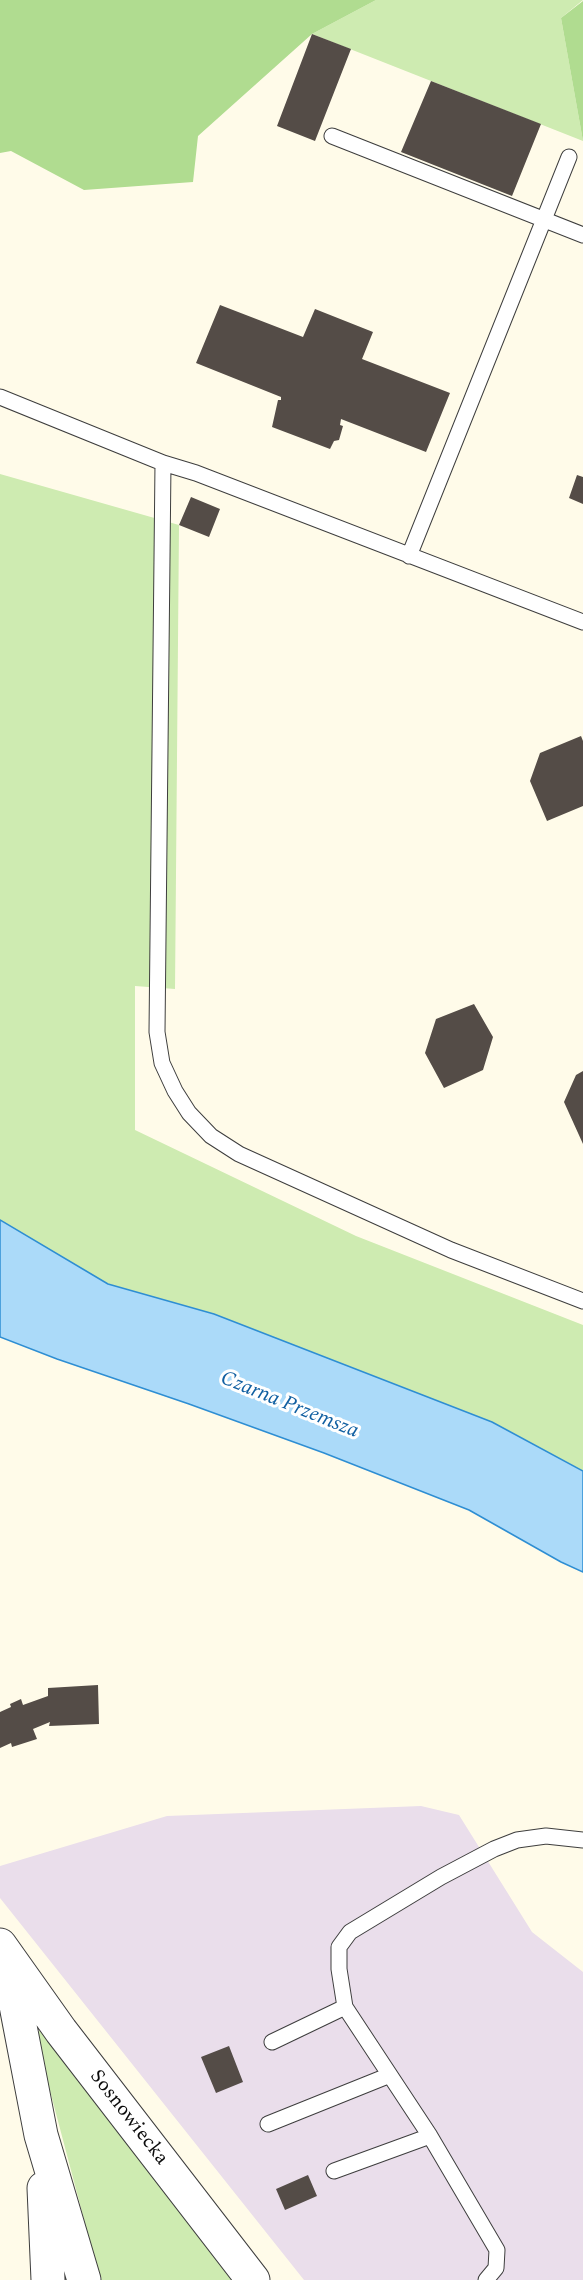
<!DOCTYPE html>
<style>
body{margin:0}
canvas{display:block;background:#fffbe9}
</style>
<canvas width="583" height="2280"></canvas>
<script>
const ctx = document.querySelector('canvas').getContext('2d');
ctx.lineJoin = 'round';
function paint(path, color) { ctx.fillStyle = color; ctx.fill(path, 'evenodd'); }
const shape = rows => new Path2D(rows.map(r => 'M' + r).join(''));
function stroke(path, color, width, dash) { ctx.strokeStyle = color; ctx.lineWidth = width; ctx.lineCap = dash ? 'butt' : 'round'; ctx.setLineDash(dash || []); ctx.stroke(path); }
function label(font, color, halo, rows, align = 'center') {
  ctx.font = font + ' Spectral,serif'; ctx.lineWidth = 6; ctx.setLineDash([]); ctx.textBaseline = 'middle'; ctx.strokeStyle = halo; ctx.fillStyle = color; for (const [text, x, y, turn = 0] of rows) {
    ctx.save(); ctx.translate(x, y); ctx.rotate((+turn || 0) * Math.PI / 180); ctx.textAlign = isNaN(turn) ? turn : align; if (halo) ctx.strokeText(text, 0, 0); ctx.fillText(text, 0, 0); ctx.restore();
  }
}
const industrial = shape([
 [421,1806,459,1815,532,1932,583,1972,583,2280,304,2280,0,1898,0,1866,167,1816]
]);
const green = shape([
 [376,0,583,0,561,18,583,141,312,34],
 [0,474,179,525,175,989,135,986,135,1130,356,1236,583,1325,583,1471,492,1422,214,1314,108,1284,0,1220],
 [42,2029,239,2280,100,2280,35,2034]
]);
const forest = shape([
 [0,0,376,0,312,34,198,136,193,182,84,190,11,151,0,153],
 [583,1,583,141,561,18]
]);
const water = shape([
 [0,1220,108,1284,214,1314,492,1422,583,1471,583,1572,561,1562,469,1510,324,1453,189,1404,57,1359,0,1337,0,1220]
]);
const building = shape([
 [312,34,351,49,315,141,277,126],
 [431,81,541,124,512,196,401,152],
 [220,305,303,337,315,309,373,332,362,359,450,393,426,452,341,419,340,425,343,426,339,440,334,441,330,449,272,427,278,400,281,400,281,397,196,363],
 [577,475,583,477,583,504,569,498],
 [191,497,220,509,209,537,179,525],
 [581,736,583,741,583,806,547,821,530,781,540,753],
 [474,1004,493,1037,483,1070,444,1088,425,1053,436,1019],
 [583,1071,583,1144,564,1102,576,1075],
 [98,1685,99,1724,49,1726,50,1722,33,1729,37,1739,12,1747,11,1743,0,1748,0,1712,11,1707,10,1704,21,1699,23,1705,48,1696,48,1688],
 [229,2046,243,2082,216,2093,201,2057],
 [308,2175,317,2196,285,2210,276,2189]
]);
const service = shape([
 [332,136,583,235],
 [0,397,163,463,196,473,583,622],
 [163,463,157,1032,162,1063,175,1091,189,1113,211,1136,239,1154,451,1250,583,1301],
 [409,556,569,157],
 [272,2042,345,2007],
 [268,2124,390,2075],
 [334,2171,430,2136],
 [486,2280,496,2268,497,2250,430,2136,345,2007,339,1969,339,1947,350,1932,441,1877,494,1849,517,1840,546,1836,583,1840]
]);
const tertiary = shape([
 [0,1945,61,2031,253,2280],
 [8,1964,41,2135,84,2280],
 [44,2188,48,2280]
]);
const streetNames = [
 ["Sosnowiecka",128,2118,52]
];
const waterNames = [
 ["Czarna Przemsza",289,1406,22]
];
paint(industrial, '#eadeeb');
paint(green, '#ceebb1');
paint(forest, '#b0dc90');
paint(water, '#abdaf9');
stroke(water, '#2e8ed3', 1.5);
paint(building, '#544c47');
stroke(service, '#3e3e3e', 17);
stroke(tertiary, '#3e3e3e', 35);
stroke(service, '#fff', 15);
stroke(tertiary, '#fff', 33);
label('20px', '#0b0b0b', '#fff', streetNames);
label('italic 21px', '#105fa1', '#fff', waterNames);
</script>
